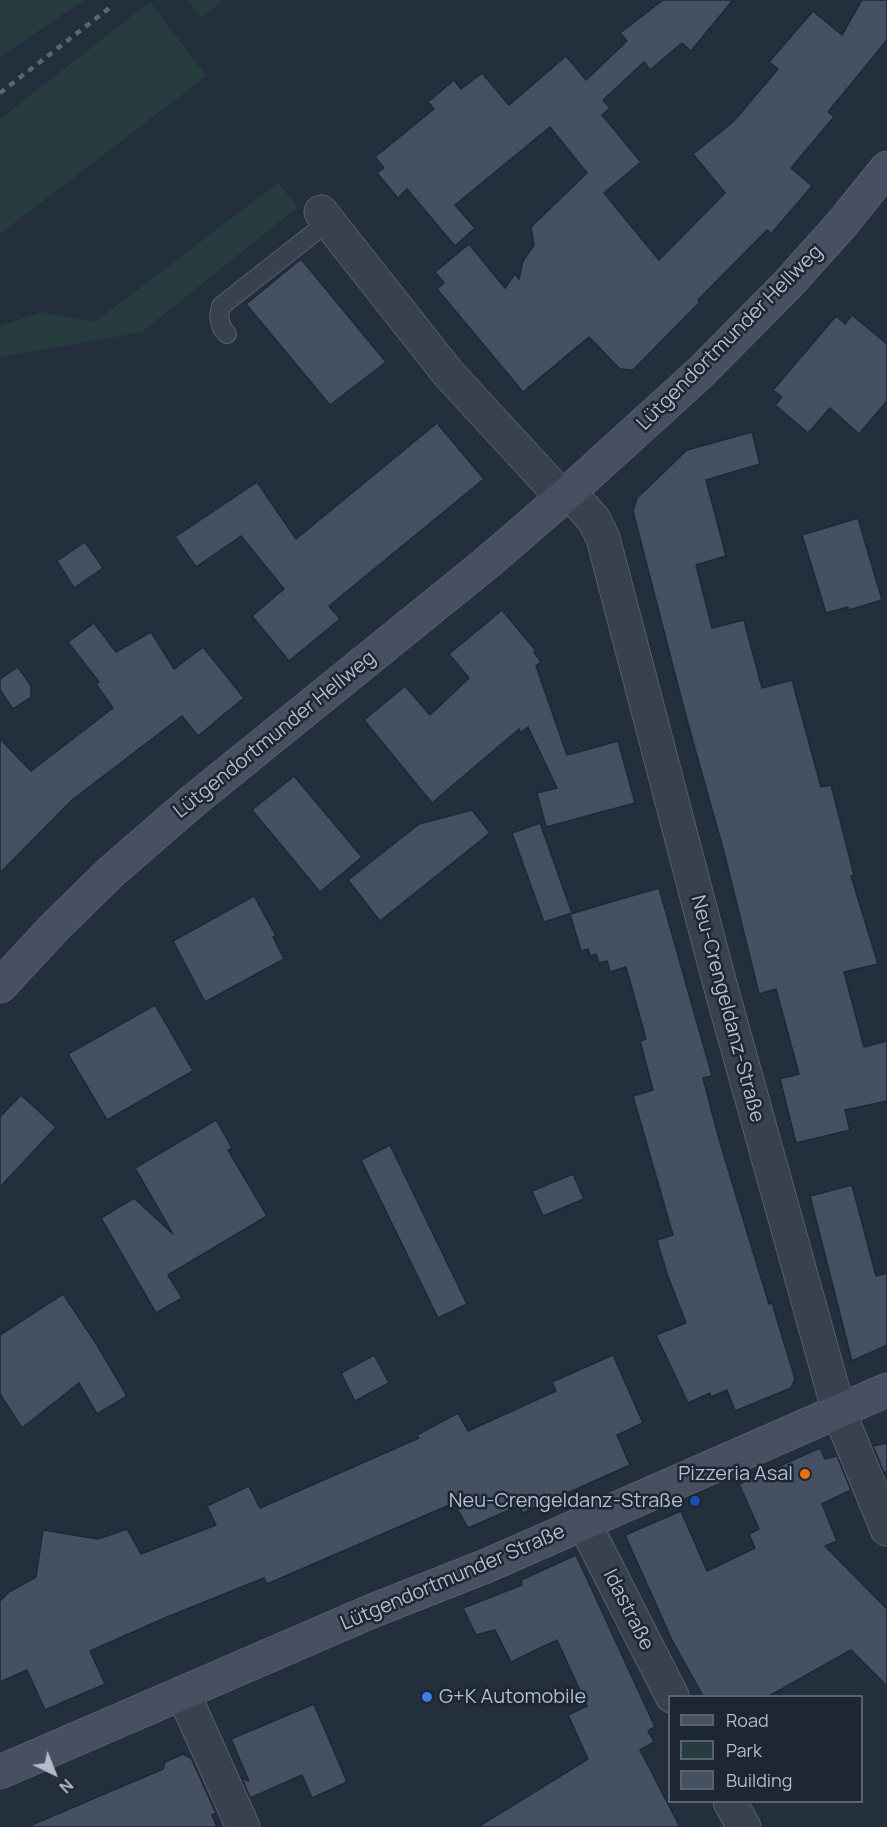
<!DOCTYPE html>
<meta charset="utf-8">
<style>
body{margin:0}
#map{position:relative;width:887px;height:1827px;overflow:hidden;background:#242f3e;font-family:Manrope,sans-serif}
canvas{display:block}
.legend{position:absolute;left:668px;top:1695px;width:195px;height:108px;box-sizing:border-box;background:#1d2633;border:2px solid #59626f;margin:0;padding:8px 10px;list-style:none;font-size:18px;color:#b4bcc9}
.legend li{display:flex;align-items:center;gap:12px;height:30px}
.legend b{width:30px;border:2px solid #59626f}
.north{position:absolute;left:24px;top:1743px;width:60px;height:60px;-webkit-text-stroke:4px #1d2633;paint-order:stroke;rotate:137deg;font-size:16px;font-weight:700;line-height:24px;text-align:center;color:#b4bcc9}
.north::after{content:'';display:block;margin:auto;width:21px;height:27px;background:#b4bcc9;clip-path:polygon(50% 0,100% 100%,50% 72%,0 100%)}
</style>
<div id="map">
<canvas width="887" height="1827"></canvas>
<ul class="legend">
<li><b style="height:8px;background:#465061"></b>Road</li>
<li><b style="height:16px;background:#263c3f"></b>Park</li>
<li><b style="height:16px;background:#455162"></b>Building</li>
</ul>
<div class="north">N</div>
</div>
<script>
const ctx = document.querySelector('canvas').getContext('2d');
ctx.lineJoin = 'round';
function paint(path, color) { ctx.fillStyle = color; ctx.fill(path, 'evenodd'); }
const shape = rows => new Path2D(rows.map(r => 'M' + r).join(''));
function stroke(path, color, width, dash) { ctx.strokeStyle = color; ctx.lineWidth = width; ctx.lineCap = dash ? 'butt' : 'round'; ctx.setLineDash(dash || []); ctx.stroke(path); }
function label(font, color, halo, rows, align = 'center') {
  ctx.font = font + ' Manrope,sans-serif'; ctx.lineWidth = 5; ctx.setLineDash([]); ctx.textBaseline = 'middle'; ctx.strokeStyle = halo; ctx.fillStyle = color; for (const [text, x, y, turn = 0] of rows) {
    ctx.save(); ctx.translate(x, y); ctx.rotate((+turn || 0) * Math.PI / 180); ctx.textAlign = isNaN(turn) ? turn : align; if (halo) ctx.strokeText(text, 0, 0); ctx.fillText(text, 0, 0); ctx.restore();
  }
}
const green = shape([
 [0,0,84,0,0,57],
 [187,0,223,0,202,18],
 [150,2,206,76,0,234,0,119],
 [278,183,298,207,142,332,0,357,0,326,42,312,95,322]
]);
const building = shape([
 [663,0,733,0,691,51,682,43,650,70,644,62,603,100,610,108,602,115,641,162,604,193,659,260,725,193,693,154,733,122,778,69,769,62,813,11,842,35,862,0,887,0,887,40,828,112,834,117,791,168,812,186,771,234,767,230,698,300,700,302,633,370,620,369,589,337,523,392,437,289,444,283,435,272,469,244,505,288,515,274,519,279,523,261,534,245,531,227,587,173,550,127,455,205,475,228,455,246,407,189,398,198,377,173,384,168,375,157,434,109,428,102,454,80,461,89,482,73,509,105,566,56,586,80,627,41,620,33,663,0],
 [301,259,386,362,330,405,246,304,301,259],
 [852,315,887,344,887,401,859,434,830,408,808,433,775,405,782,397,773,390,836,316,845,324,852,315],
 [437,423,484,479,329,606,340,619,289,661,252,616,284,589,241,536,196,567,175,537,257,482,296,539,437,423],
 [752,432,760,464,706,480,726,556,696,565,712,628,744,620,762,688,792,680,821,787,831,785,854,875,851,876,878,964,844,972,864,1047,887,1041,887,1101,845,1110,850,1130,796,1143,780,1079,799,1074,776,989,759,994,725,856,684,709,633,511,637,498,687,450,752,432],
 [858,518,882,600,849,610,848,607,826,613,802,535,858,518],
 [85,542,103,568,74,588,57,561,85,542],
 [502,610,536,651,534,652,541,662,536,666,567,755,618,741,635,803,546,827,537,793,557,788,528,727,520,733,519,729,432,803,364,720,405,686,430,715,469,678,449,654,502,610],
 [94,623,116,652,151,632,174,669,203,647,244,698,198,736,182,716,72,800,0,873,0,739,31,771,113,708,96,684,99,682,68,642,94,623],
 [18,667,31,686,31,697,13,709,0,690,0,679,18,667],
 [294,776,362,857,320,892,252,810,294,776],
 [472,810,490,833,380,921,348,880,419,824,472,810],
 [540,823,572,913,544,922,512,833,540,823],
 [659,888,712,1076,703,1078,719,1139,750,1242,769,1304,772,1303,795,1379,791,1388,735,1411,727,1390,711,1397,710,1393,688,1403,656,1335,686,1323,667,1274,657,1240,673,1235,633,1096,653,1090,640,1041,646,1039,626,967,610,972,607,961,599,963,596,954,590,956,588,949,581,951,570,914,659,888],
 [254,896,276,936,273,937,284,959,205,1002,173,941,254,896],
 [155,1005,193,1071,107,1120,68,1054,155,1005],
 [21,1095,56,1127,0,1187,0,1117,21,1095],
 [216,1120,232,1148,228,1150,267,1216,168,1275,182,1298,156,1313,101,1218,134,1198,173,1234,135,1168,216,1120],
 [390,1145,467,1304,438,1318,361,1160,390,1145],
 [573,1174,584,1199,543,1216,532,1191,573,1174],
 [852,1185,876,1276,887,1273,887,1345,852,1361,810,1196,852,1185],
 [63,1294,97,1345,127,1396,97,1414,79,1383,22,1428,0,1394,0,1335,63,1294],
 [374,1355,389,1383,355,1401,341,1373,374,1355],
 [613,1355,643,1423,617,1435,630,1465,523,1513,519,1506,468,1528,454,1503,267,1584,264,1578,167,1617,90,1651,105,1684,45,1710,27,1670,0,1682,0,1601,9,1592,36,1577,43,1530,98,1539,127,1529,141,1554,216,1525,207,1506,249,1486,260,1508,419,1438,417,1435,458,1413,468,1431,556,1391,552,1382,613,1355],
 [887,1443,887,1471,884,1473,873,1446,887,1443],
 [820,1448,825,1459,837,1456,851,1490,822,1504,837,1541,825,1546,887,1609,887,1686,851,1650,769,1696,703,1696,672,1640,625,1535,681,1511,707,1571,755,1548,749,1534,759,1529,739,1484,820,1448],
 [576,1555,655,1727,648,1731,654,1742,640,1750,680,1827,478,1827,588,1759,568,1715,587,1706,557,1640,511,1662,495,1630,476,1635,463,1608,522,1585,521,1580,576,1555],
 [314,1704,347,1782,312,1798,302,1775,250,1798,242,1778,249,1781,231,1739,314,1704],
 [183,1754,191,1758,216,1813,212,1815,217,1827,27,1827,163,1769,165,1762,183,1754]
]);
const lane = shape([
 [227,334,222,328,219,317,221,306,329,221]
]);
const street = shape([
 [321,212,448,373,562,497],
 [569,492,594,520,603,538,718,977,839,1412,887,1529],
 [584,1523,672,1696],
 [183,1693,243,1827],
 [730,1802,744,1827]
]);
const secondary = shape([
 [0,986,55,927,111,872,193,801,488,562,569,492,701,372,788,284,841,225,887,168],
 [0,1772,372,1611,486,1566,887,1390]
]);
const rail = shape([
 [0,93,112,6]
]);
const markers = [
 [805,1474,6,"#e8710a"],
 [695,1501,6,"#1a4fb4"],
 [427,1697,6,"#3f7fe0"]
];
const streetNames = [
 ["Lütgendortmunder Hellweg",730,338,-45],
 ["Lütgendortmunder Hellweg",275,735,-39],
 ["Neu-Crengeldanz-Straße",727,1009,75],
 ["Lütgendortmunder Straße",453,1578,-23],
 ["Idastraße",628,1610,63]
];
const poiNames = [
 ["Pizzeria Asal",793,1474],
 ["Neu-Crengeldanz-Straße",683,1501],
 ["G+K Automobile",439,1697,"left"]
];
paint(green, '#263c3f');
paint(building, '#455162');
stroke(building, '#1f2835', 1.5);
stroke(lane, '#565f6c', 20);
stroke(street, '#565f6c', 35);
stroke(secondary, '#565f6c', 35);
stroke(lane, '#38414e', 18);
stroke(street, '#38414e', 33);
stroke(secondary, '#465061', 33);
stroke(rail, '#5a6575', 4.5, [6, 6]);
for (const [x, y, r, color] of markers) { const dot = new Path2D(); dot.arc(x, y, r, 0, 2 * Math.PI); ctx.fillStyle = color; ctx.fill(dot); stroke(dot, '#1d2633', 2); }
label('20px', '#b4bcc9', '#1d2633', streetNames);
label('20px', '#b4bcc9', '#1d2633', poiNames, 'right');
</script>
